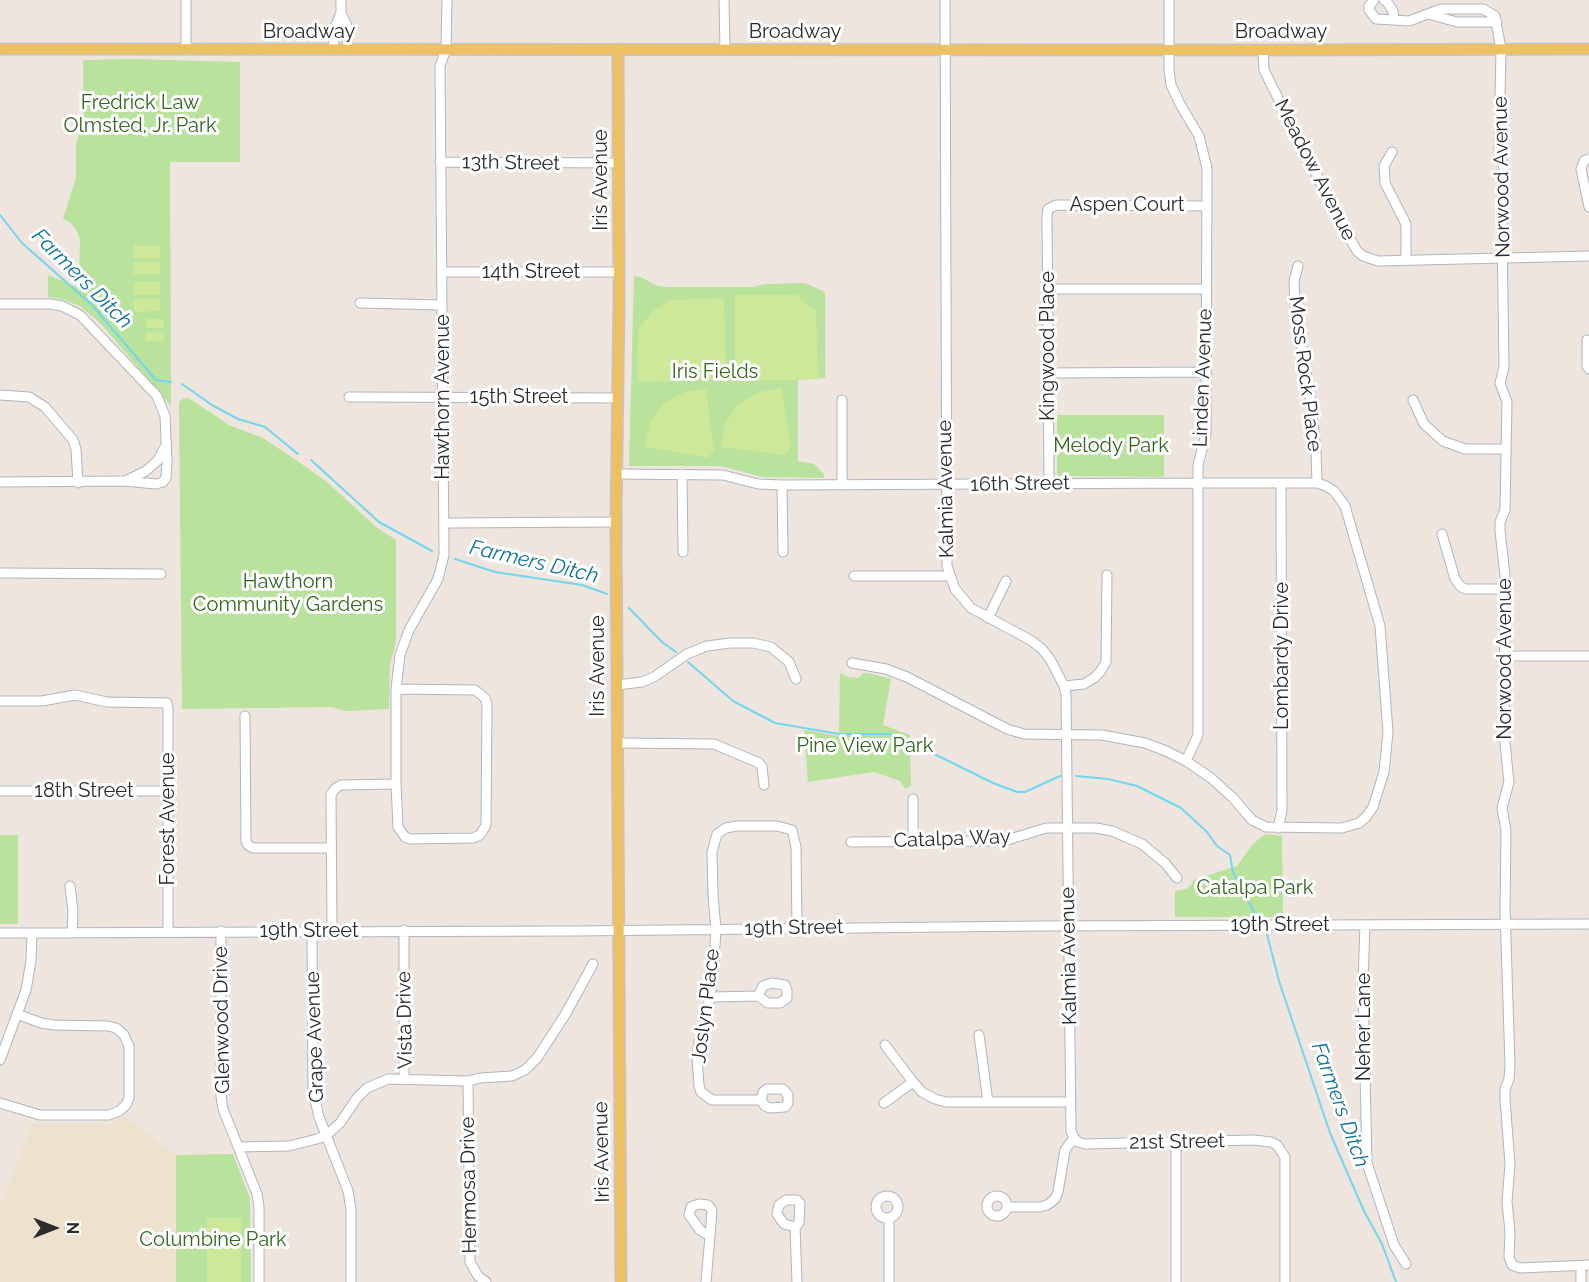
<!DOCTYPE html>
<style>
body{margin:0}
#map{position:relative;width:1589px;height:1282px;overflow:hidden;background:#ede5de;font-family:Raleway,sans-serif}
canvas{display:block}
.north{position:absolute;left:24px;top:1198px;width:60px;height:60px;-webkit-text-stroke:4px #fff;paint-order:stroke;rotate:90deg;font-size:16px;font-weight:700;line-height:24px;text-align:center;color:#2b2b2b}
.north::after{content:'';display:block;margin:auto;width:21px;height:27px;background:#2b2b2b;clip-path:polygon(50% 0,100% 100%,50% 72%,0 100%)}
</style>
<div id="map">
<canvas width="1589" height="1282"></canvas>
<div class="north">N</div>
</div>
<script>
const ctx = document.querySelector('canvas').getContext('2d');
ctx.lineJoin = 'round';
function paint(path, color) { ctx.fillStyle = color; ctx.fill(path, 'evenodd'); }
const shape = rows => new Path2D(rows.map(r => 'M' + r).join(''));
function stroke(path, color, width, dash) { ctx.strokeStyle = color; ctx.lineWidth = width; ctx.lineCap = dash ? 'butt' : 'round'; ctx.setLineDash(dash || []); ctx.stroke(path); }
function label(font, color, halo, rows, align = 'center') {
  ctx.font = font + ' Raleway,sans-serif'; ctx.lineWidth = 6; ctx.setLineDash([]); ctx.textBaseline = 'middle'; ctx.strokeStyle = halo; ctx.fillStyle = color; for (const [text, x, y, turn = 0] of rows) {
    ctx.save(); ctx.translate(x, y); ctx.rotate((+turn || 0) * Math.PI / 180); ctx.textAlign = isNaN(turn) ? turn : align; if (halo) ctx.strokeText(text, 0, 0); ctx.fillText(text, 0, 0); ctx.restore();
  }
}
const education = shape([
 [125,1117,176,1155,176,1282,0,1282,0,1207,32,1124,110,1124]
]);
const green = shape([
 [130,59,240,62,240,162,170,162,171,406,101,324,80,306,64,300,48,297,48,275,79,288,80,240,77,231,70,222,63,219,76,178,76,146,84,112,83,60],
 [634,276,641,277,655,285,665,287,753,287,765,284,805,283,825,292,825,378,798,380,798,461,814,464,824,474,824,478,762,477,721,466,629,466],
 [184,398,188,398,198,404,229,425,263,438,296,460,327,482,376,527,396,540,396,642,390,665,389,709,345,711,331,707,182,709,179,405,180,401],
 [1057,415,1164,415,1164,477,1057,476],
 [840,673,848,677,859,678,863,673,868,673,891,679,883,725,910,735,911,786,905,789,900,781,874,772,808,782,804,730,839,736],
 [1265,834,1282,836,1283,917,1175,917,1175,891,1186,889,1191,885,1193,880,1237,866,1253,844],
 [18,835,18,924,0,924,0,835],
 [233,1154,250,1198,251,1282,176,1282,176,1155]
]);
const pitch = shape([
 [134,245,160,245,160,258,134,258],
 [133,262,160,262,160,275,133,275],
 [134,282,160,282,160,295,134,295],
 [735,295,797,295,816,312,818,379,741,381,735,374],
 [724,298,726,373,718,380,638,382,638,329,652,312,670,300],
 [134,299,160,299,160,311,134,312],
 [146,319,164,319,164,328,146,328],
 [146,332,164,333,164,341,146,341],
 [781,388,791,447,785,455,721,447,724,425,739,403,763,391],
 [706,389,714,450,708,458,645,447,649,425,664,403,685,392],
 [207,1218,241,1218,241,1282,207,1282]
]);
const stream = shape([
 [0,215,22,243,91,304,156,380,171,382],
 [182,384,212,405,238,419,265,427,298,454],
 [311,460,379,522,432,551],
 [455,559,495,572,582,585,607,594],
 [629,608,662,642,676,652],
 [688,662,733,701,775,723,839,734,889,734,902,738,993,783,1017,792,1025,792,1060,776],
 [1076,776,1108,779,1137,786,1181,808,1207,832,1217,846,1230,855,1233,872,1254,912],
 [1267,934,1279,981,1330,1133,1364,1211,1382,1244,1396,1282]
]);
const minor = shape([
 [724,0,725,50],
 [945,0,947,566,955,589,971,608,1032,641,1042,649,1050,659,1064,686,1066,694,1071,1131,1074,1138],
 [1169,0,1169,69,1171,85,1180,104,1199,136,1207,168,1206,434,1198,465,1198,735,1186,761],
 [1374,0,1369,6,1369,10,1376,19,1394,20,1393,11,1387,2,1384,0],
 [341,13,347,26,348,50],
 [1428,14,1457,22,1497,22],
 [1394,20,1409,21,1441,9,1483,9,1495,16,1501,49,1499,150,1504,168,1502,229,1504,367,1500,383,1507,402,1505,510,1500,522,1500,531,1505,575,1504,734,1509,782,1502,808,1506,831,1505,909,1510,1065,1509,1079,1505,1089,1505,1099,1510,1164,1507,1202,1510,1232,1509,1257,1512,1265,1520,1268,1589,1265],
 [186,50,186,0],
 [333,50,335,27,341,13,341,0],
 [1263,50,1264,70,1336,214,1357,251,1363,256,1378,261,1589,256],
 [1392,152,1384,166,1385,183,1406,224,1406,260],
 [1589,159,1584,161,1581,169,1589,207],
 [440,162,618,163],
 [1298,266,1294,281,1295,304,1310,398,1316,450,1317,483],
 [442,272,619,272],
 [1048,289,1206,289],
 [360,303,442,305],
 [0,304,50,304,62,306,80,315,157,396,165,416,167,461,166,478,163,482,156,484,124,481,0,482],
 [1587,340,1587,366,1589,369],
 [1049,373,1206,372],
 [0,395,29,397,45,407,73,440,76,449,78,483],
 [349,397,618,398],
 [1413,400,1424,424,1443,441,1465,449,1506,449],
 [616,474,723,475,758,484,782,485,1198,483,1317,483,1326,486,1334,491,1345,506,1380,626,1388,732,1384,772,1373,807,1366,817,1359,823,1342,828,1266,827,1252,820,1233,798,1211,778,1186,761,1166,751,1145,743,1102,735,1024,734,1007,729,907,677,886,669,852,663],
 [682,474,683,552],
 [127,480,146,471,158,460,165,447],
 [1049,483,1047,216,1048,209,1056,205,1207,206],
 [782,485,783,552],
 [842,485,842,400],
 [444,523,616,522],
 [1442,534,1455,579,1461,587,1466,589,1506,589],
 [0,573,161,574],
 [854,576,949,576],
 [988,618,1006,581],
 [1505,656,1589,656],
 [617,685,642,682,654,677,687,654,707,646,730,643,753,643,771,647,789,662,796,679],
 [1064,686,1084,684,1094,678,1100,672,1106,662,1107,575],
 [396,689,475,690,485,698,487,704,486,825,480,835,473,838,410,839,405,837,398,827,396,784,396,689,400,655,409,630,438,579,444,555,440,66,446,49,447,0],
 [0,701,42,701,75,695,107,702,167,703,168,709,168,932],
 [245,716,246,841,248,845,253,848,330,848],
 [617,743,714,744,759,763,762,767,764,785],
 [0,791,168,791],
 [913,799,913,841],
 [1278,828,1282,810,1281,483],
 [851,842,1004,841,1046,828,1096,828,1112,831,1142,844,1165,863,1177,878],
 [70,886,73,911,72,933],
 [1365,925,1363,983,1367,1163,1394,1245,1406,1264],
 [332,930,331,794,336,788,341,785,396,784],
 [404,930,404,1078],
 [221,931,221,1096,223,1109,257,1194,259,1207,259,1282],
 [312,931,313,1091,319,1117,348,1191,351,1209,351,1282],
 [0,933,575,931,1041,926,1589,924],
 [711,997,758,996,768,1003,780,1003,787,998,787,990,785,985,772,983,763,986,758,996],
 [979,1035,988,1102],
 [885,1045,913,1082,922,1092,935,1099,946,1102,1071,1102],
 [0,1060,26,990,31,961,32,933],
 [468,1081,470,1262,478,1276,486,1282],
 [761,1100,763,1092,767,1089,783,1089,788,1095,788,1103,785,1107,770,1108,765,1106,761,1100,712,1100,701,1092,699,1086,697,1057,699,1042,706,1018,713,978,716,929,713,896,712,852,717,834,726,828,737,826,777,826,792,830,796,847,797,929],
 [0,1103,40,1115,109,1115,119,1111,126,1105,129,1098,129,1046,124,1035,116,1028,108,1026,54,1025,41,1023,17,1014],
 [884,1103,913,1082],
 [1074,1138,1078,1142,1085,1144,1254,1140,1271,1142,1277,1145,1285,1157,1285,1282],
 [1176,1143,1176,1282],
 [239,1147,289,1146,317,1139,327,1135,340,1123,357,1098,367,1088,388,1079,468,1081,480,1078,512,1076,525,1070,537,1058,565,1015,593,964],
 '876 1207a11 11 0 1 1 22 0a11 11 0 1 1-22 0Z',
 '987 1206a10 10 0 1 1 20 0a10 10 0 1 1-20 0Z',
 [786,1200,797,1200,800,1203,799,1223,795,1227,784,1224,777,1214,779,1205,786,1200],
 [699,1204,708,1205,712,1210,710,1236,700,1230,689,1215,691,1207,699,1204],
 [1007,1207,1040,1207,1047,1205,1055,1199,1058,1192,1065,1150,1074,1138],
 [889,1218,889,1282],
 [795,1227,797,1282],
 [1581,1266,1581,1282],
 [706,1282,710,1236]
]);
const major = shape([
 [0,49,1267,50,1589,49],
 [618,49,619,299,616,522,621,1282]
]);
const streetNames = [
 ["Broadway",309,32],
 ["Broadway",795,32],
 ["Broadway",1281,32],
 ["13th Street",511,163,1],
 ["Meadow Avenue",1315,170,63],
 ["Norwood Avenue",1502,177,-91],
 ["Iris Avenue",601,180,-90],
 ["Aspen Court",1127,205],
 ["14th Street",531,272],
 ["Kingwood Place",1048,346,-90],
 ["Moss Rock Place",1305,374,83],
 ["Linden Avenue",1203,378,-88],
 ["Hawthorn Avenue",443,397,-90],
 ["15th Street",519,397],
 ["16th Street",1020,484,-1],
 ["Kalmia Avenue",946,489,-91],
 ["Lombardy Drive",1282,656,-90],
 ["Norwood Avenue",1505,659,-90],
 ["Iris Avenue",598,666,-90],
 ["18th Street",84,791],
 ["Forest Avenue",168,819,-90],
 ["Catalpa Way",952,839,-2],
 ["19th Street",1280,925],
 ["19th Street",794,928,-1],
 ["19th Street",309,931],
 ["Kalmia Avenue",1069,956,-91],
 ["Joslyn Place",706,1006,-83],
 ["Glenwood Drive",222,1020,-91],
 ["Vista Drive",405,1020,-91],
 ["Neher Lane",1364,1027,-90],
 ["Grape Avenue",315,1037,-92],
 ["21st Street",1177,1142,-1],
 ["Iris Avenue",602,1152,-91],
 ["Hermosa Drive",469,1185,-91]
];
const parkNames = [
 ["Fredrick Law",140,103],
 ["Olmsted, Jr. Park",140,126],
 ["Iris Fields",715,372],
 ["Melody Park",1111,446],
 ["Hawthorn",288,582],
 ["Community Gardens",288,605],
 ["Pine View Park",865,746],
 ["Catalpa Park",1255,888],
 ["Columbine Park",213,1240]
];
const waterNames = [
 ["Farmers Ditch",82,279,45],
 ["Farmers Ditch",534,562,13],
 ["Farmers Ditch",1340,1105,70]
];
paint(education, '#eee1ce');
paint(green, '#b9e29c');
paint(pitch, '#cde898');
stroke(stream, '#74d6ec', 2);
stroke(minor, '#b1b5be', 11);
stroke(major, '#c4c4c4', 13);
stroke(minor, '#fff', 9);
stroke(major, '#edc163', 10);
label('20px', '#2b2b2b', '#fff', streetNames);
label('20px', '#32671c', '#fff', parkNames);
label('italic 21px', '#117699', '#fff', waterNames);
</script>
